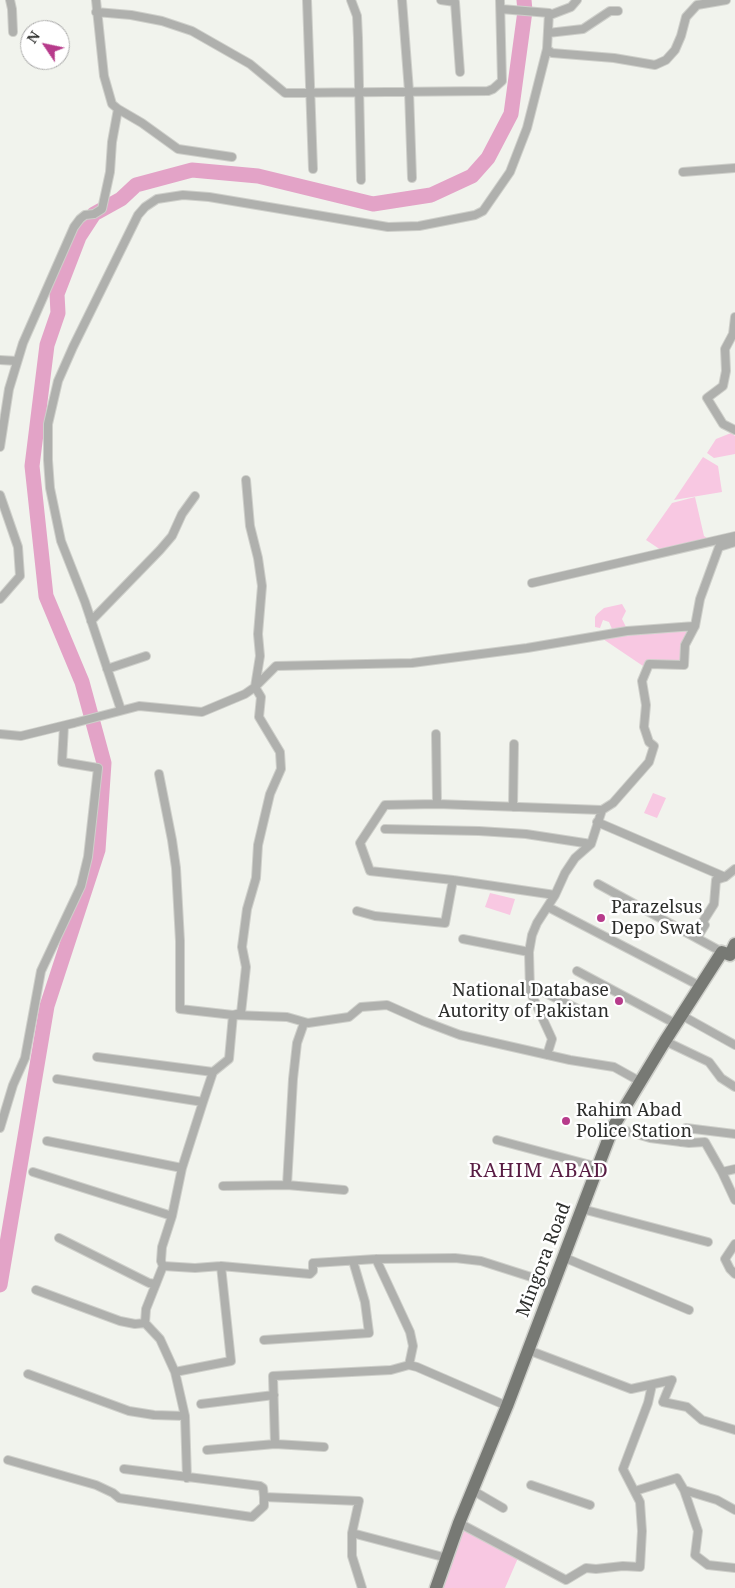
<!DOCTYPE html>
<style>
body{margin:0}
#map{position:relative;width:735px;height:1588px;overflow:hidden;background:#f1f3ed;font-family:"Noto Serif",serif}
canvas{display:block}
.north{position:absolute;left:20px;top:20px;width:50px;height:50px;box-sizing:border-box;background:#fff;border:1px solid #ababaa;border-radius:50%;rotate:304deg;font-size:14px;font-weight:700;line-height:20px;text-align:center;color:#2c2d2b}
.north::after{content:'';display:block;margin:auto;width:18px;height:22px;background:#b73b8b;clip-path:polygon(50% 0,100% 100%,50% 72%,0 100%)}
</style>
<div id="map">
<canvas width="735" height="1588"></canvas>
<div class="north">N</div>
</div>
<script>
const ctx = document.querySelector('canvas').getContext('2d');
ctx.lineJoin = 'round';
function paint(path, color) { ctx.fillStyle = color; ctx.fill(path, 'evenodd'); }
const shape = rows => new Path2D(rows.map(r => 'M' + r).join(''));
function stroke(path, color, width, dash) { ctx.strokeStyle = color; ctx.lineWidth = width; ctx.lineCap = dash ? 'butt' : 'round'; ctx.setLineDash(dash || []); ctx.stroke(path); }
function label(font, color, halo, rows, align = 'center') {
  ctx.font = font + ' "Noto Serif",serif'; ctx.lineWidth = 5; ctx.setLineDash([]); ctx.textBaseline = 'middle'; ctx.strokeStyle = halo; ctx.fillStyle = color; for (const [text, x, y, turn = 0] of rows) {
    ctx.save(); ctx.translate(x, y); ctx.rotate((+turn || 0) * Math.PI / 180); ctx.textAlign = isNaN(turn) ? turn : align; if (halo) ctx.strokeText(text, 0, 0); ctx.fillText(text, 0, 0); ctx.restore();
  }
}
const green = shape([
 [731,433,735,436,735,454,714,458,707,453,716,439],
 [703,457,718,466,722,492,674,500],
 [695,497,704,536,707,538,661,550,646,540,672,503],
 [622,604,626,611,622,619,626,627,612,629,609,622,603,620,600,628,595,627,595,617,597,614,604,608],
 [690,628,682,660,647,660,643,666,603,639,626,633],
 [653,793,666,798,657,818,644,813],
 [490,893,515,899,510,915,485,907],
 [459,1523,518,1558,505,1588,440,1588]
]);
const river = shape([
 [0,1285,47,1006,98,850,104,763,82,682,46,596,32,466,47,345,58,313,57,294,79,237,94,214,121,199,136,185,192,170,258,176,373,204,431,195,472,176,488,158,511,114,525,11,524,0]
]);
const street = shape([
 [10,0,12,9,13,32],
 [96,0,104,76,112,104,118,109,142,123,178,149,232,157],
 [307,0,313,169],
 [351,0,357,16,358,38,361,180],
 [402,0,409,91,412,178],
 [441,0,455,2,460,72],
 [501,9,549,13,547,49,552,53,614,58,655,65,666,60,675,50,681,36,686,17,697,5,726,0],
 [96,12,131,15,162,21,192,31,250,64,285,93,488,91,493,89,502,81,500,0],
 [550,15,571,7,577,0],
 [548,33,583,29,610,11,618,11],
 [683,172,735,168],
 [735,317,733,334,725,349,726,371,723,386,707,398,723,424,735,430],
 [0,360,17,361],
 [0,447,9,389,23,343,74,227,80,219,85,215,94,214,102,209,110,172,112,142,118,109],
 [0,495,18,547,20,576,0,599],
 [532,583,735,536],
 [91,621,160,550,172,536,182,514,195,496],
 [107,669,146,656],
 [121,710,85,602,61,541,50,488,48,460,48,424,58,381,73,347,138,215,145,207,157,199,183,195,209,197,388,227,419,226,475,215,483,211,510,172,527,128,547,49],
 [74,723,139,706,202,712,245,694,255,687,276,666,412,663,527,648,627,631,695,626,700,599,719,547,735,542],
 [0,734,21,736,74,723],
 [436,734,437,804],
 [159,774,172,840,176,868,180,941,180,1009,233,1015,287,1017,308,1023,349,1017,361,1007,387,1005,423,1021,460,1035,570,1060,614,1067,641,1082],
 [513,807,514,744],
 [597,822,725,877],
 [385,829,479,831,526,834,591,844],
 [598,884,722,952],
 [555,895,453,880,370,871,360,843,385,805,437,804,602,810],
 [548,907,700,986],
 [357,911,375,916,445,923,453,880],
 [697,938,705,925,702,923,714,904,716,880,725,877,735,869],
 [463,939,529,952],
 [577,971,676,1024],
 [529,985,576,1008],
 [681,1015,735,1045],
 [665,1041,709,1062,721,1078,735,1087],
 [547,1055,552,1039,530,991,529,952,532,935,537,923,555,895,565,873,575,858,591,844,602,810,613,803,649,762,654,746,649,742,644,727,646,705,642,681,649,664,684,665,685,645,695,626],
 [97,1057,213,1072],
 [57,1079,203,1102],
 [613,1127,650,1138,689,1143,705,1142,722,1172,735,1200],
 [0,1128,13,1085,25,1058,41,971,81,886,88,857,98,768,62,762,64,726],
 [497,1140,598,1167],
 [47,1141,182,1168],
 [680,1142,686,1128,735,1134],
 [33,1172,172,1216],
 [722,1172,735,1169],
 [287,1185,293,1079,297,1043,304,1023],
 [223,1186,287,1185,344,1190],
 [582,1209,708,1242],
 [59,1238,149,1283,156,1284],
 [735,1244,725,1259,730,1269,735,1274],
 [563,1257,689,1310],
 [376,1259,410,1332,413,1346,409,1365],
 [163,1266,195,1268,221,1266,310,1274,313,1271,313,1263,314,1263,376,1259,455,1258,481,1261,553,1284],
 [36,1290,120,1321,135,1324,145,1323],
 [264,1340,369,1333,365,1302,353,1261],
 [528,1350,631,1389,672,1380],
 [175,1372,231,1361,221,1266],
 [28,1374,129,1411,154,1415,185,1416,175,1372,160,1339,145,1323,146,1309,163,1266,161,1261,162,1247,172,1216,182,1168,203,1102,213,1072,229,1059,233,1015,241,1013,246,967,242,947,247,909,256,878,258,845,270,794,281,769,280,752,259,717,261,697,255,687,260,656,258,634,262,586,258,558,250,526,246,480],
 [672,1380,663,1402,687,1407,702,1420,735,1430],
 [201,1404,274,1395],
 [185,1416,187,1478],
 [275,1444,273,1376,391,1370,409,1365,417,1367,507,1406],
 [207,1450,275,1444,324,1447],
 [8,1460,96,1485,113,1493,119,1498,252,1517,264,1506,264,1497,263,1488,260,1486,124,1469],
 [531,1485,590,1505],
 [472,1490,503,1508],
 [684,1490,717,1500,735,1510],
 [635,1491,677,1478,684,1490,698,1531,695,1555,708,1565,735,1568],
 [264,1497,359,1501,352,1533,447,1558],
 [459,1523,566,1580,586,1568,596,1569,623,1566,640,1567,642,1531,640,1502,623,1469,648,1403,652,1385],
 [352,1533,352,1556,362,1588]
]);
const primary = shape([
 [436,1588,459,1523,507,1406,613,1127,665,1041,722,952,730,955,735,944]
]);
const markers = [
 [601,918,5,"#b73b8b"],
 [619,1001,5,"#b73b8b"],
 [566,1121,5,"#b73b8b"]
];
const poiNames = [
 ["Parazelsus",611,908],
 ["Depo Swat",611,929],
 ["National Database",609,991,"right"],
 ["Autority of Pakistan",609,1012,"right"],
 ["Rahim Abad",576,1111],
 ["Police Station",576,1132]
];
const streetNames = [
 ["Mingora Road",544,1260,-69]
];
const quarterNames = [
 ["RAHIM ABAD",539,1171]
];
paint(green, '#f8c8e2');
stroke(river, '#e3a3c7', 15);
stroke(street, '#cecfca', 10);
stroke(primary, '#cecfca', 15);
stroke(street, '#afb0ad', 8);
stroke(primary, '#777974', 12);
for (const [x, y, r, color] of markers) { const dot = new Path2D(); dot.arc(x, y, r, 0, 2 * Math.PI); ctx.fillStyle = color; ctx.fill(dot); stroke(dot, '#fff', 2); }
label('18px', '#2c2d2b', '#fff', poiNames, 'left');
label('18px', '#2c2d2b', '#fff', streetNames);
ctx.letterSpacing = '1px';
label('20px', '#581c43', '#fff', quarterNames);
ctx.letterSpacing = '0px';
</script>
